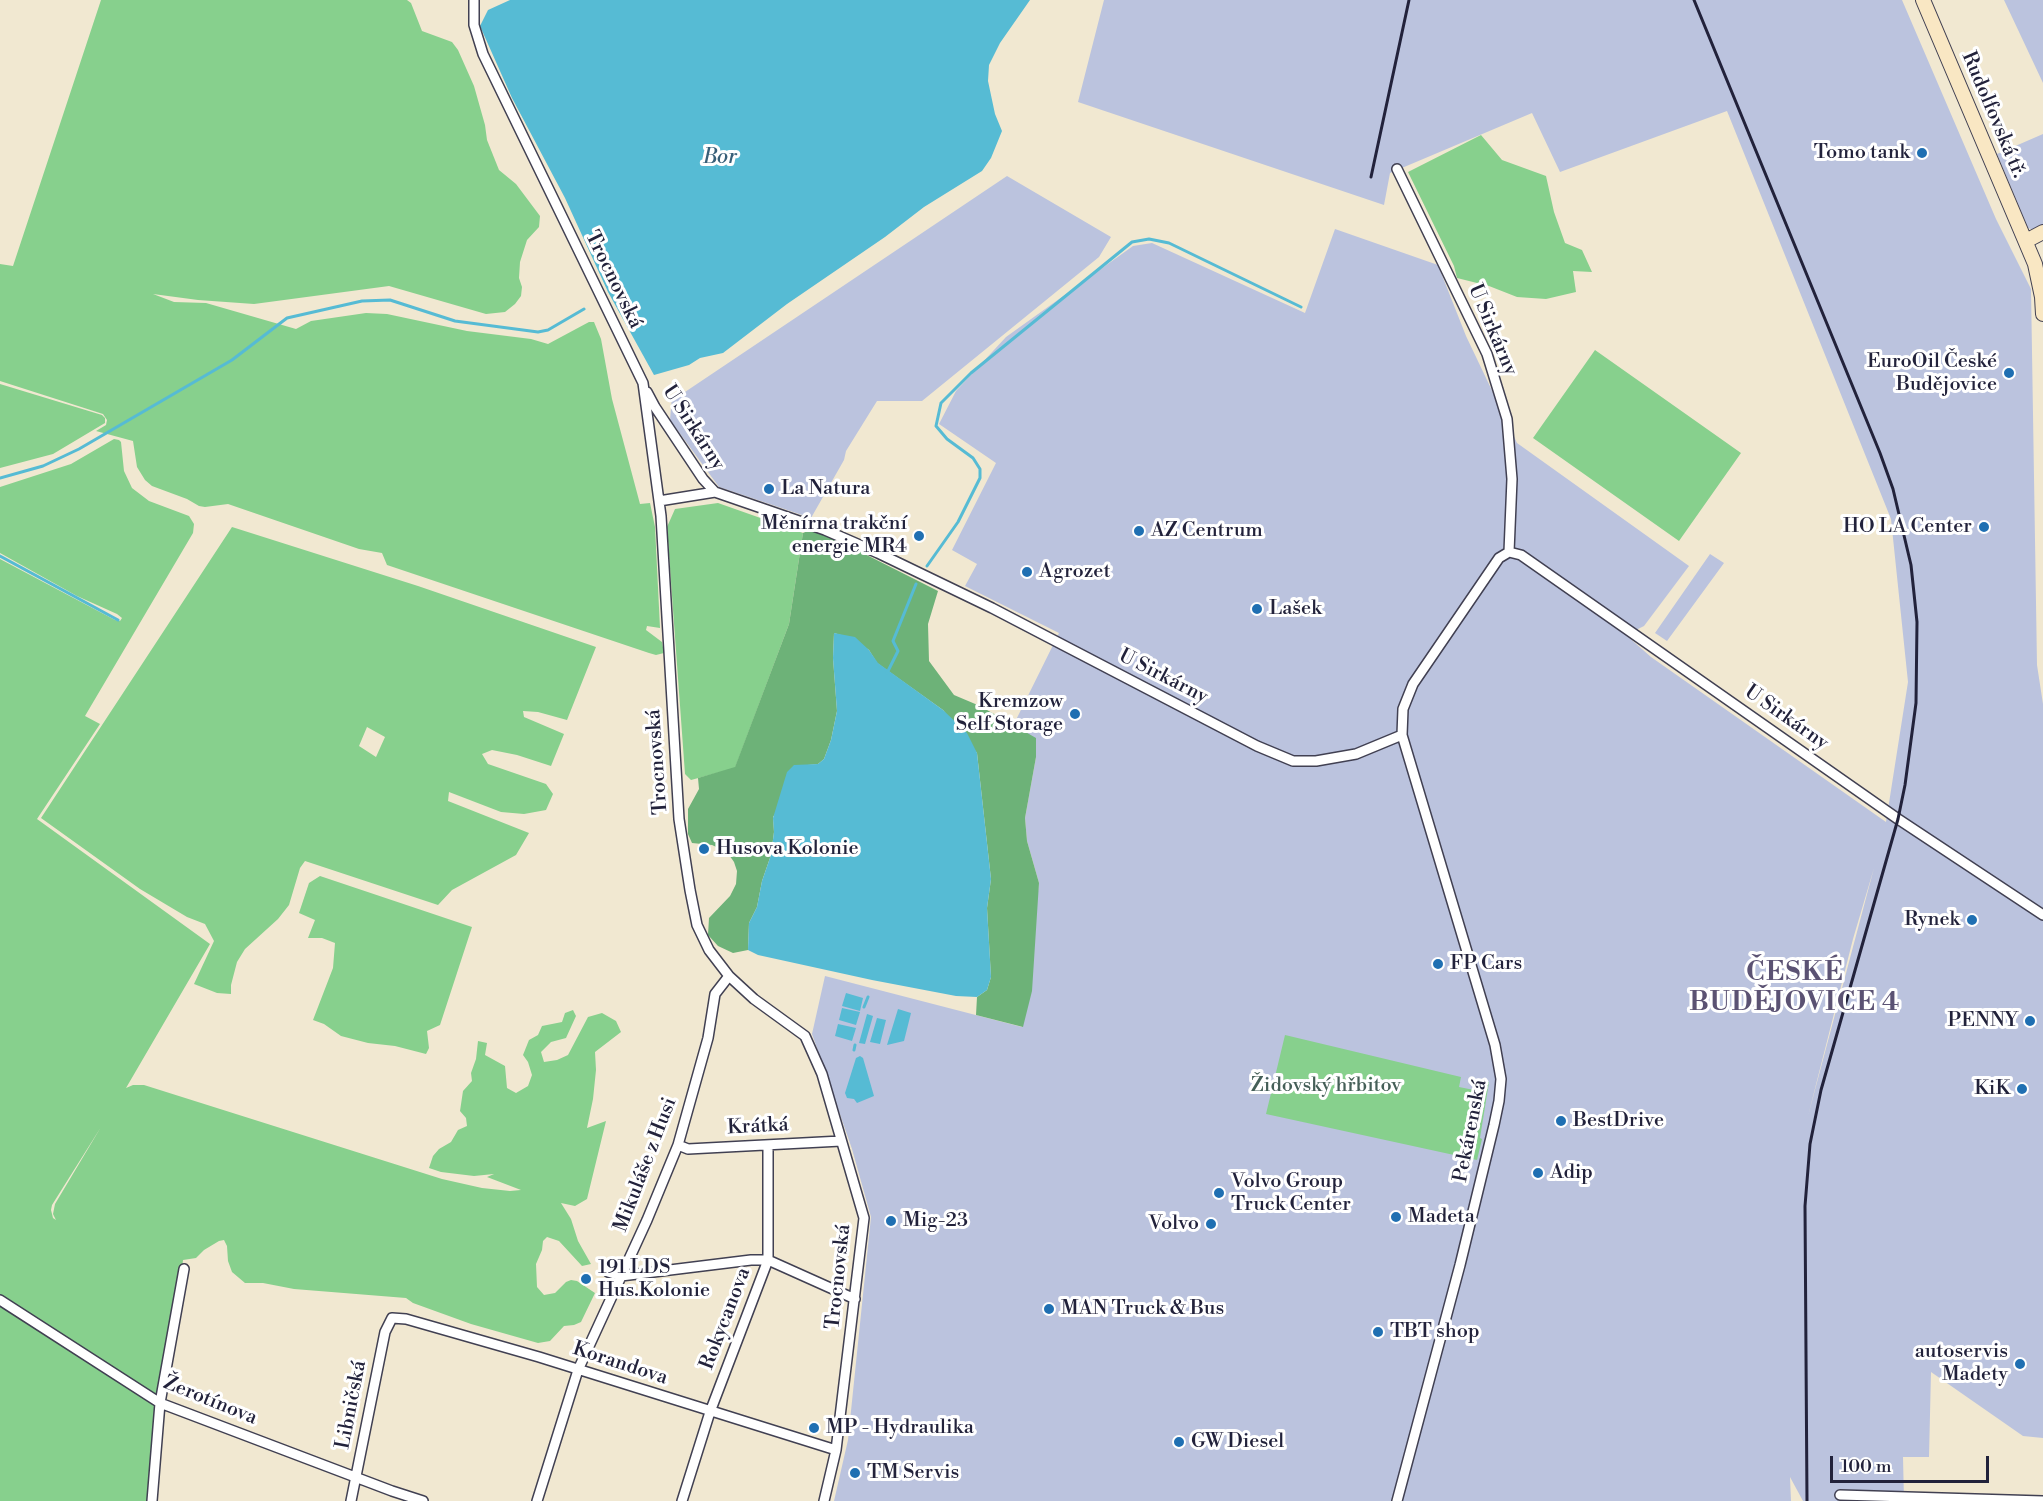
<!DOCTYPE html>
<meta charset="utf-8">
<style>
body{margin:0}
#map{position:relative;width:2043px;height:1501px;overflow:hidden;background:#f1e8d1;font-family:"Libre Bodoni",serif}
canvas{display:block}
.scale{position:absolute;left:1830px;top:1456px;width:159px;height:27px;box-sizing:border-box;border:3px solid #22223b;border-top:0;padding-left:8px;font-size:18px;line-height:21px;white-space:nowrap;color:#22223b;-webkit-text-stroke:4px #fff;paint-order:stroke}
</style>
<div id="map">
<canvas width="2043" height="1501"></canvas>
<div class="scale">100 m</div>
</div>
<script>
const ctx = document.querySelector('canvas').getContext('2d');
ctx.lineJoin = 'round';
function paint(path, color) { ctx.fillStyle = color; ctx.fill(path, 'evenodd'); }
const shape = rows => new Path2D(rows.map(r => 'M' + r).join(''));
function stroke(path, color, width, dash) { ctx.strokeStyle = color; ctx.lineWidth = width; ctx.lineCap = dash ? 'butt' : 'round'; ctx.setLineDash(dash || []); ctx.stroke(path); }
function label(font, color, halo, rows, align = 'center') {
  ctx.font = font + ' "Libre Bodoni",serif'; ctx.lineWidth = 6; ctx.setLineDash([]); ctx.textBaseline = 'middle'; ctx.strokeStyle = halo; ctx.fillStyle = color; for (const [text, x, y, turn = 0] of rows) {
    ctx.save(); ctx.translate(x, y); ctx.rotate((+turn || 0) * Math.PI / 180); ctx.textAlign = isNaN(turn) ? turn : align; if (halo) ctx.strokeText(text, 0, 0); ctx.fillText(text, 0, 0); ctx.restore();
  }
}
const industrial = shape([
 [1104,0,1902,0,1996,219,2031,289,2037,665,2043,704,2043,1438,2023,1436,1931,1372,1929,1457,1903,1457,1904,1501,1803,1501,1790,1477,1791,1501,834,1501,848,1440,871,1217,852,1149,812,1034,825,976,1022,1027,1039,883,1027,841,1025,818,1036,757,1011,730,1059,633,965,586,977,564,952,550,996,463,939,424,956,391,1006,337,1133,246,1152,243,1305,313,1335,229,1438,265,1466,336,1517,443,1689,566,1644,626,1626,635,1651,657,1886,822,1908,682,1891,519,1727,111,1560,172,1532,113,1390,173,1384,205,1078,102],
 [1874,868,1808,1116,1853,939],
 [2004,0,2043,0,2043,83],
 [2043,134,2043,233,2028,228,1997,154],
 [1007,176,1111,237,1099,257,922,401,877,401,846,451,844,460,811,518,719,487,670,420,672,397,679,396],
 [1710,554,1724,563,1667,641,1655,633]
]);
const green = shape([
 [101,0,407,0,411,3,422,31,452,42,458,50,474,86,485,125,487,140,499,170,516,184,540,216,539,227,527,240,520,262,519,278,522,287,521,296,515,304,505,312,486,314,389,286,254,304,198,300,153,294,174,302,206,303,296,329,311,321,366,313,387,314,467,331,531,339,548,344,589,322,594,322,601,339,612,399,640,504,650,503,655,527,660,628,647,626,646,630,662,642,664,653,656,655,649,653,387,565,382,553,359,549,228,504,205,507,199,506,187,499,152,486,145,480,137,467,133,441,96,431,106,425,107,420,103,414,0,381,0,264,13,266],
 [1481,135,1502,160,1546,176,1554,212,1565,243,1582,250,1592,272,1573,271,1576,292,1546,299,1517,297,1489,286,1457,278,1454,266,1408,172],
 [1595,350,1741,453,1679,541,1533,438],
 [0,384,102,415,105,418,105,423,53,454,0,468],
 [114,439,119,440,121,442,124,471,132,488,149,501,189,516,194,524,193,533,85,716,100,724,37,819,210,944,126,1088,133,1085,144,1085,442,1179,482,1188,510,1191,521,1190,487,1177,494,1174,474,1176,441,1172,429,1168,433,1156,439,1149,451,1142,458,1130,467,1126,466,1118,460,1111,463,1091,472,1081,471,1073,476,1059,478,1041,487,1043,485,1055,505,1066,507,1088,516,1093,528,1086,532,1075,528,1062,523,1055,529,1040,538,1035,542,1026,562,1022,565,1013,573,1010,576,1016,566,1038,551,1042,541,1052,544,1062,557,1060,568,1055,588,1017,602,1013,616,1021,621,1032,595,1052,596,1070,593,1099,587,1128,606,1121,587,1199,575,1206,561,1203,571,1219,578,1241,591,1264,582,1266,559,1241,547,1237,543,1241,542,1250,536,1264,537,1287,544,1295,555,1293,566,1282,571,1280,577,1281,595,1293,581,1322,574,1325,564,1326,550,1341,538,1343,471,1324,413,1303,406,1298,294,1289,263,1283,245,1283,232,1272,228,1261,227,1246,224,1240,219,1241,204,1250,196,1258,183,1260,154,1501,0,1501,0,559,115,620,120,621,122,618,117,614,77,596,0,553,0,487,71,464],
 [101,1127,55,1204,53,1214,56,1220,53,1218,51,1210,52,1205],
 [718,503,803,533,789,624,735,768,691,780,685,774,667,527,675,509],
 [232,527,418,586,596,647,567,720,538,712,523,711,524,717,564,734,551,766,517,755,492,750,482,754,488,764,546,784,553,794,546,810,524,814,501,812,449,792,448,801,529,833,516,855,452,890,438,905,305,861,300,868,289,905,278,919,245,949,237,962,231,985,231,994,217,993,194,984,214,941,205,924,187,917,140,889,41,818],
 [367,727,385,737,376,757,359,746],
 [320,876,472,927,440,1025,427,1031,429,1048,426,1054,395,1046,368,1043,341,1036,324,1024,313,1020,333,968,335,943,322,938,308,938,315,920,299,913,309,883],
 [1285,1035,1461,1077,1459,1087,1474,1090,1476,1081,1489,1082,1480,1138,1482,1139,1477,1160,1266,1114]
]);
const forest = shape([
 [810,530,839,541,938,591,928,624,929,661,954,695,980,706,1036,738,1036,757,1025,818,1027,841,1039,883,1032,991,1023,1027,976,1015,977,997,987,990,991,977,987,908,991,879,977,753,943,710,877,663,869,650,851,638,834,633,833,658,837,711,831,740,824,759,818,764,808,765,773,817,774,832,771,855,762,881,757,907,749,923,748,950,733,953,718,946,708,935,709,918,730,896,736,884,737,871,734,862,727,852,712,845,692,843,688,834,688,809,699,789,698,778,735,767,789,624,803,533]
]);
const water = shape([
 [510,0,1030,0,1000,43,989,65,988,81,995,114,1002,131,991,158,982,171,924,207,885,237,787,304,723,353,700,358,689,365,654,375,608,292,565,198,512,98,480,26,488,10],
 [834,633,855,637,869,650,878,663,943,710,967,733,977,753,991,879,987,908,991,977,987,990,977,997,956,996,872,980,758,955,748,950,749,923,757,907,762,881,771,855,774,832,773,818,787,772,794,765,818,764,824,759,831,740,837,711,833,658],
 [846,993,863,998,860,1011,842,1006],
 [842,1008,860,1012,856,1025,839,1020],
 [898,1009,911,1013,904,1041,887,1045],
 [867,1014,873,1016,865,1044,859,1043],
 [877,1018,886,1020,880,1044,870,1042],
 [838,1024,856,1028,852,1041,835,1036],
 [860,1056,863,1058,874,1096,857,1103,854,1099,847,1098,845,1093,856,1058]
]);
const stream = shape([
 [0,478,43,466,79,449,232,360,287,318,362,301,390,300,455,321,538,332,548,330,584,309],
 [0,556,118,620],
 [927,566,958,522,980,478,980,469,973,458,947,439,936,426,941,403,971,373,1132,242,1149,239,1169,243,1301,307],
 [887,673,898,651,893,641,916,584],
 [864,1007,868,997],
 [854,1050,855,1045]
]);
const street = shape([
 [474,0,474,25,483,54,643,383,661,516,679,819,690,890,697,925,709,950,729,976,754,999,805,1036,822,1074,864,1218,836,1450,824,1501],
 [1397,169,1487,354,1507,419,1512,479,1509,552],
 [647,392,655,407,703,479,715,492,825,530,878,553,992,608,1257,746,1293,761,1316,761,1356,754,1402,735],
 [659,501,715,492],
 [678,1145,688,1149,841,1141],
 [608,1272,621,1276,751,1260,768,1260,855,1299],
 [0,1300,160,1403,392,1491,423,1501],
 [1840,1495,2043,1501],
 [152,1501,160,1403,184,1269],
 [351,1501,385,1332,392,1318,406,1319,539,1357,836,1450],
 [537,1501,578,1370,647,1220,678,1145,708,1038,715,994,729,976],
 [682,1501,710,1412,768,1260,768,1145],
 [1397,1501,1460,1265,1494,1125,1499,1101,1501,1079,1495,1045,1402,735,1403,709,1413,684,1499,558,1509,552,1521,555,1898,819,2043,915]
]);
const secondary = shape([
 [1923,0,2035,264,2042,297,2043,314],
 [2026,241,2043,232]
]);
const rail = shape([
 [1694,0,1880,453,1893,489,1911,565,1917,622,1916,703,1905,785,1898,819,1821,1090,1810,1144,1805,1206,1807,1501],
 [1371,177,1409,0]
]);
const markers = [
 [1922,153,6,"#1f6fb2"],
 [2009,373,6,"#1f6fb2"],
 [769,489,6,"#1f6fb2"],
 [1984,527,6,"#1f6fb2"],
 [1139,531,6,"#1f6fb2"],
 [919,536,6,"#1f6fb2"],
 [1027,572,6,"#1f6fb2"],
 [1257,609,6,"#1f6fb2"],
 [1075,714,6,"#1f6fb2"],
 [704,849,6,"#1f6fb2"],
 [1972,920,6,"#1f6fb2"],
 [1438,964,6,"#1f6fb2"],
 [2030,1021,6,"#1f6fb2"],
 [2022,1089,6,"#1f6fb2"],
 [1561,1121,6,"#1f6fb2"],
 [1538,1173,6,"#1f6fb2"],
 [1219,1193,6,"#1f6fb2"],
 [1396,1217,6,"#1f6fb2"],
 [891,1221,6,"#1f6fb2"],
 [1211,1224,6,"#1f6fb2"],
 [586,1279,6,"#1f6fb2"],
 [1049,1309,6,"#1f6fb2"],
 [1378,1332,6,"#1f6fb2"],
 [2020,1364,6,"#1f6fb2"],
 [814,1428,6,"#1f6fb2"],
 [1179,1442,6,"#1f6fb2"],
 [855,1473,6,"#1f6fb2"]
];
const streetNames = [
 ["Rudolfovská tř.",1993,115,67],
 ["Trocnovská",613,280,64],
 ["U Sirkárny",1492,330,67],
 ["U Sirkárny",693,428,57],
 ["U Sirkárny",1163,677,27],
 ["U Sirkárny",1786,718,35],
 ["Trocnovská",658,762,-94],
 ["Krátká",758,1127,-3],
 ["Pekárenská",1471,1131,-79],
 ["Mikuláše z Husi",646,1165,-69],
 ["Trocnovská",839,1277,-84],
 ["Rokycanova",726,1319,-69],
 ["Korandova",620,1364,18],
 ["Žerotínova",210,1401,22],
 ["Libničská",352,1405,-79]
];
const poiNames = [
 ["Tomo tank",1910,153,"right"],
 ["EuroOil České",1997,362,"right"],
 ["Budějovice",1997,385,"right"],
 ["La Natura",781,489],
 ["Měnírna trakční",907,524,"right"],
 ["energie MR4",907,547,"right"],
 ["HO LA Center",1972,527,"right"],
 ["AZ Centrum",1151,531],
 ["Agrozet",1039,572],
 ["Lašek",1269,609],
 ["Kremzow",1063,702,"right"],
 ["Self Storage",1063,725,"right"],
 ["Husova Kolonie",716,849],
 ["Rynek",1960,920,"right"],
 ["FP Cars",1450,964],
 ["PENNY",2018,1021,"right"],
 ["KiK",2010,1089,"right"],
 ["BestDrive",1573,1121],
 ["Adip",1550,1173],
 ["Volvo Group",1231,1182],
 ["Truck Center",1231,1205],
 ["Madeta",1408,1217],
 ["Mig-23",903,1221],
 ["Volvo",1199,1224,"right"],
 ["191 LDS",598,1268],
 ["Hus.Kolonie",598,1291],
 ["MAN Truck & Bus",1061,1309],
 ["TBT shop",1390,1332],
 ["autoservis",2008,1352,"right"],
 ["Madety",2008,1375,"right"],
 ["MP - Hydraulika",826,1428],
 ["GW Diesel",1191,1442],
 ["TM Servis",867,1473]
];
const parkNames = [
 ["Židovský hřbitov",1326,1086]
];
const waterNames = [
 ["Bor",720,158]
];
const districtNames = [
 ["ČESKÉ",1795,974],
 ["BUDĚJOVICE 4",1795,1004]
];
paint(industrial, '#bbc3de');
paint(green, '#87d08d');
paint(forest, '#6db278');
paint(water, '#56bbd4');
stroke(stream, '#56bbd4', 3);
stroke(street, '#414052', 12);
stroke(secondary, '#414052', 16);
stroke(street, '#fff', 9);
stroke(secondary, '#f9e7c3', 14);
stroke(rail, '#22223b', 3);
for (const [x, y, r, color] of markers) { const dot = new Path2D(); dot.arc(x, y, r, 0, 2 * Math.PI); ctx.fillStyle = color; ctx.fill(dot); stroke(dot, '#fff', 2); }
label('20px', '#22223b', '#fff', streetNames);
label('20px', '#22223b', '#fff', poiNames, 'left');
label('20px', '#455f58', '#fff', parkNames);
label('italic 21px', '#375f78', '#fff', waterNames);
ctx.letterSpacing = '1.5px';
label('bold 26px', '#5b5273', '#fff', districtNames);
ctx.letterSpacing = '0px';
</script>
